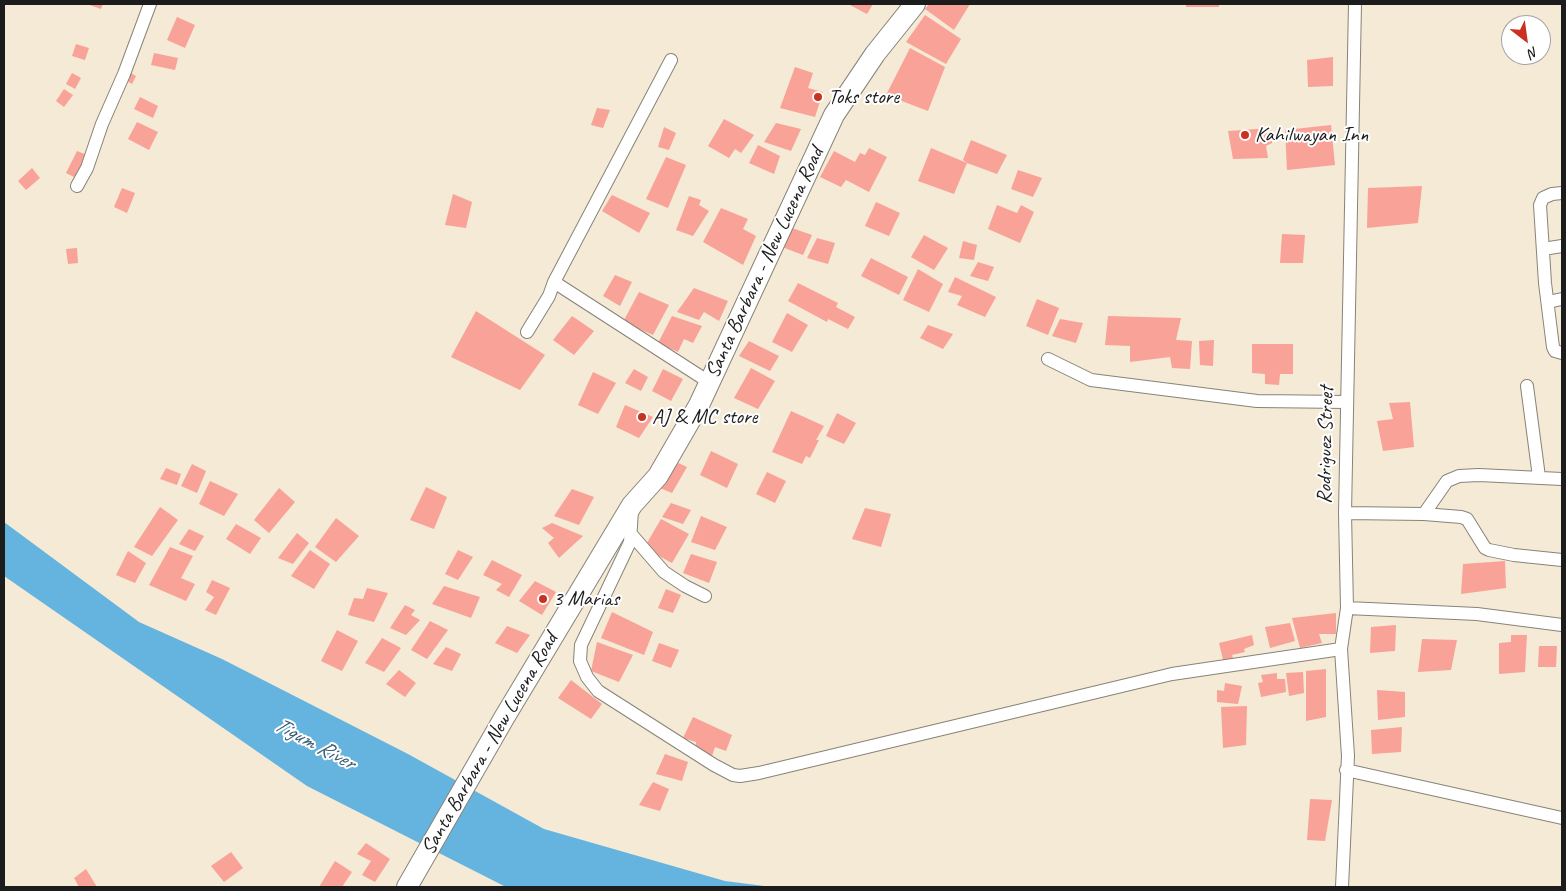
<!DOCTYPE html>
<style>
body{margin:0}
#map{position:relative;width:1566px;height:891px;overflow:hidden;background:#f4ead6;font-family:Caveat,sans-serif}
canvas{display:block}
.frame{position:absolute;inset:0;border:5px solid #1c1c1c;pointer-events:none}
.north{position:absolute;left:1501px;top:15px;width:50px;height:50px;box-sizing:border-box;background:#fff;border:1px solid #a4a4a4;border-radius:50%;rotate:150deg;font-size:14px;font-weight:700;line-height:20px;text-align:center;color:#1c1c1c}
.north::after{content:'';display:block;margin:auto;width:18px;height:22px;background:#c8321e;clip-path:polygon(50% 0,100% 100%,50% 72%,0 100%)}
</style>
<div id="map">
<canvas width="1566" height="891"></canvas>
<div class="frame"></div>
<div class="north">N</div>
</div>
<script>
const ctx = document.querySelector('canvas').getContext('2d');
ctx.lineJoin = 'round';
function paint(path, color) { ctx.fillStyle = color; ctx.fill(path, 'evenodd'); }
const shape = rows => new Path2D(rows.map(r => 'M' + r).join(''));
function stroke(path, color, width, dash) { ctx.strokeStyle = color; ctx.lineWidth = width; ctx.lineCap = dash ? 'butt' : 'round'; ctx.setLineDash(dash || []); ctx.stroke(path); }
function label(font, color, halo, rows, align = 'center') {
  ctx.font = font + ' Caveat,sans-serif'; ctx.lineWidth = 4; ctx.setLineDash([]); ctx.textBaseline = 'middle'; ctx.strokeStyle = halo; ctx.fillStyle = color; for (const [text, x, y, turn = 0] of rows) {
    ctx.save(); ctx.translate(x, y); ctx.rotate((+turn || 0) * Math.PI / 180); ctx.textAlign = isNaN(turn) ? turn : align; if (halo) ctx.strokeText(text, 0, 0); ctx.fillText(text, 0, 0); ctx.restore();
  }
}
const water = shape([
 [4,522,139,622,222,659,408,754,544,829,725,881,772,887,506,887,307,786,4,576]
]);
const building = shape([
 [87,4,103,4,101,9],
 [848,4,873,4,867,14],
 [929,4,970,4,954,30,925,9],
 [1186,4,1219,4,1219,7,1186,7],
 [925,15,961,39,946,64,906,42],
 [177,17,195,25,185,48,167,40],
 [76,44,89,48,85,60,72,56],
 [910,48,945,67,928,111,886,95],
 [154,53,178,58,175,70,151,65],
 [1333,57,1333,86,1308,87,1307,60],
 [795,67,813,73,808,88,823,92,815,117,780,108],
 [129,72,136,76,132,84,125,80],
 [72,73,81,78,75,89,66,84],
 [64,89,73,95,64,107,56,101],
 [140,97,158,106,153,118,134,109],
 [597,108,610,110,603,128,591,125],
 [724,119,754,135,741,153,735,149,729,158,708,146],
 [137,122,158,132,149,150,128,139],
 [776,123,801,129,791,151,764,142],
 [1331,125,1335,165,1287,170,1285,130],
 [664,127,676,133,669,150,658,147],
 [1271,128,1272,143,1266,146,1268,158,1233,159,1228,131],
 [971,140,1007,155,997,174,967,163,954,194,918,181,931,148,967,163,963,160],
 [758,145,780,156,774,174,749,163],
 [869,148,887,157,869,192,846,180,841,187,820,177,834,151,855,162,860,153,865,155],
 [77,151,87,155,76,178,66,173],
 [666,157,686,165,668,208,646,199],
 [32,168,40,178,26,190,18,181],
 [1018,170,1042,178,1033,197,1011,189],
 [1422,186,1418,223,1367,228,1368,188],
 [122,188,135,193,127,213,114,207],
 [453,194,472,202,466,228,445,225],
 [612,195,650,213,639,233,602,211],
 [689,196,701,200,699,205,709,211,693,236,676,230],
 [876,202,900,213,889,236,865,226],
 [997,205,1017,213,1021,205,1034,212,1020,243,988,229],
 [721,208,748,219,743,229,756,236,743,265,703,242],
 [792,228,812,235,803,255,782,247],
 [1282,234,1305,235,1303,263,1280,263],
 [924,235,948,248,934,270,911,257],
 [817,238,835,243,828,264,807,258],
 [963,241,977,245,974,260,959,258],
 [77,248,78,263,68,264,66,249],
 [871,258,908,277,899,295,861,276],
 [978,262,994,267,988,281,970,276],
 [918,269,943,284,929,312,903,300],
 [615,275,632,282,620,306,603,296],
 [955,277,996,297,985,317,957,305,962,296,948,292],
 [798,283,838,303,836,307,855,317,848,329,828,319,827,322,788,301],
 [694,288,728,301,719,321,704,312,699,320,677,312],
 [639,292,669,305,653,335,623,322],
 [1037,299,1059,308,1048,335,1026,326],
 [476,311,545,355,520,390,451,357],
 [787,313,808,325,792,352,772,342],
 [572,316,594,331,574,355,553,340],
 [672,316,702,326,693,343,684,339,678,352,658,343],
 [1108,316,1181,318,1176,340,1192,341,1190,369,1172,368,1170,357,1130,362,1130,346,1105,345],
 [1060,319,1083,323,1076,343,1052,336],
 [928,325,953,334,943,349,920,338],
 [1214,340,1213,366,1200,365,1199,341],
 [749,341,779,356,770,371,739,356],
 [1252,344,1293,344,1293,374,1280,374,1279,385,1265,384,1265,374,1252,373],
 [751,368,775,381,758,409,734,398],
 [634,369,648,377,641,391,625,383],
 [663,369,683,379,671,401,652,391],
 [593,372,616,383,598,414,578,405],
 [1410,402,1414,447,1383,451,1377,421,1393,419,1389,403],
 [625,405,653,417,639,438,616,427],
 [791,411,824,426,816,440,819,440,810,458,806,456,802,464,772,452],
 [837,413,856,423,844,444,826,436],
 [711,451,738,464,727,488,700,475],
 [674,461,687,467,672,493,660,488],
 [192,464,206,471,197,493,181,486],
 [166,468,181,474,177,485,160,479],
 [767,472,786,481,775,503,756,494],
 [210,481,238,494,224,516,199,504],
 [426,487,447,497,434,529,410,520],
 [279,488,295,502,269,533,254,520],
 [572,489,594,497,579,525,554,516],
 [671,503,691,510,683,524,662,517],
 [160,507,178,520,152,556,134,547],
 [865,508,891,514,881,547,852,539],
 [701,516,727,527,715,550,691,542],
 [336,518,359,536,336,562,315,547],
 [661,519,689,534,672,563,644,548],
 [552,523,583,536,559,558,548,543,554,538,542,528],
 [236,524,261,538,250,554,226,539],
 [189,529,204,536,195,551,179,544],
 [297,533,309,543,293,564,278,558],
 [170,547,193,556,181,578,195,584,186,601,149,585],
 [310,550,330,564,314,589,291,576],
 [458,550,473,557,458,580,445,574],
 [128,551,146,563,135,583,116,575],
 [691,554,717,562,709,583,683,573],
 [492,560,522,575,509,597,496,590,502,584,483,575],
 [1505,561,1506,588,1461,594,1463,564],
 [212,580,230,588,216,615,205,610,214,597,206,592],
 [535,581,556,592,542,615,519,601],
 [444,586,480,597,471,618,432,604],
 [367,588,388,593,374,622,348,615,354,598,363,599],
 [666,589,681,595,673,613,658,608],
 [405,605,415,610,411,615,420,620,406,635,390,628],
 [612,612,653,632,644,655,601,638],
 [1336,613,1336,634,1319,634,1322,643,1300,648,1292,618],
 [430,621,448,630,427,659,411,650],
 [1290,623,1295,641,1270,648,1265,627],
 [1396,625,1395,651,1370,653,1371,627],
 [507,626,530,635,517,653,495,643],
 [337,630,358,641,342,671,321,661],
 [1252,635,1254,645,1244,649,1245,652,1232,655,1234,661,1224,664,1219,643],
 [1511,635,1527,635,1525,672,1499,674,1499,643,1511,642],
 [382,638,401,648,384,672,365,663],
 [1422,639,1457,640,1451,670,1418,672],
 [597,642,633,655,619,682,591,671],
 [659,643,679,650,671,668,652,661],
 [1539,646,1557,646,1556,667,1538,667],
 [446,647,461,654,452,671,433,664],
 [1326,669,1326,717,1306,721,1306,671],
 [399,670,416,683,405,697,386,684],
 [1303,672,1304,693,1289,696,1286,673],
 [1277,673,1277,679,1285,679,1286,692,1261,697,1258,683,1263,682,1261,675],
 [571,680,602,704,591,719,558,698],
 [1225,683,1242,686,1238,704,1217,702,1217,690,1224,691],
 [1377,690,1405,692,1405,717,1378,720],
 [1247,706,1246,745,1223,748,1221,707],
 [693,717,732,735,726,751,715,747,712,756,696,747,696,742,683,738],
 [1402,727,1401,752,1372,754,1371,730],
 [665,754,688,762,682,781,656,774],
 [653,782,669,789,660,811,639,805],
 [1310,799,1332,800,1325,841,1307,840],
 [366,843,390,859,375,882,362,875,371,861,357,854],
 [231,852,243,868,224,882,211,866],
 [335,861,352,872,342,887,319,887],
 [86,869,97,887,79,887,74,878]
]);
const street = shape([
 [77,186,87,168,102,124,124,74,150,4],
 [1562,193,1552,194,1543,198,1540,205,1545,283,1553,347,1555,351,1562,353],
 [1543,249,1562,246],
 [554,282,671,60],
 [1548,302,1562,299],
 [527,332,549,296,554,282,709,382],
 [1048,359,1091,380,1257,401,1347,402],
 [1527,386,1539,477],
 [632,510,630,542,581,645,580,661,587,677,598,691,714,765,733,775,740,776,759,773,1172,674,1341,649],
 [1345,513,1424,514,1461,517,1467,519,1485,548,1489,550,1514,555,1562,560],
 [1424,514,1447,481,1459,476,1479,475,1562,479],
 [631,534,664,572,685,586,705,596],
 [1347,608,1477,614,1562,625],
 [1346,770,1562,818],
 [1342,887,1348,756,1341,649,1347,608,1345,513,1355,4]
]);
const primary = shape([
 [407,887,504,718,632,505,658,476,699,405,834,115,875,54,915,4]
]);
const markers = [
 [818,97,5,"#c8321e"],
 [1245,135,5,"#c8321e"],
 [642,417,5,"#c8321e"],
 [543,599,5,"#c8321e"]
];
const poiNames = [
 ["Toks store",828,97],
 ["Kahilwayan Inn",1255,135],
 ["AJ & MC store",652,417],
 ["3 Marias",553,599]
];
const streetNames = [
 ["Santa Barbara - New Lucena Road",765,263,-65],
 ["Rodriguez Street",1326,445,-89],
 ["Santa Barbara - New Lucena Road",490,744,-60]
];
const waterNames = [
 ["Tigum River",314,744,28]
];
paint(water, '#64b4df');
paint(building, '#f9a297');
stroke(street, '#888379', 14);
stroke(primary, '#888379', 22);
stroke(street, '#fff', 12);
stroke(primary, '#fff', 20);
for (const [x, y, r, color] of markers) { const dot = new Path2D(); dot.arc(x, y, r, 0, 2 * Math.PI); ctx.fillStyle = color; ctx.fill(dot); stroke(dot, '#fff', 2); }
label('21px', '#1c1c1c', '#fff', poiNames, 'left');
label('21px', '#1c1c1c', '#fff', streetNames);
label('italic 22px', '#3c6074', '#fff', waterNames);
</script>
